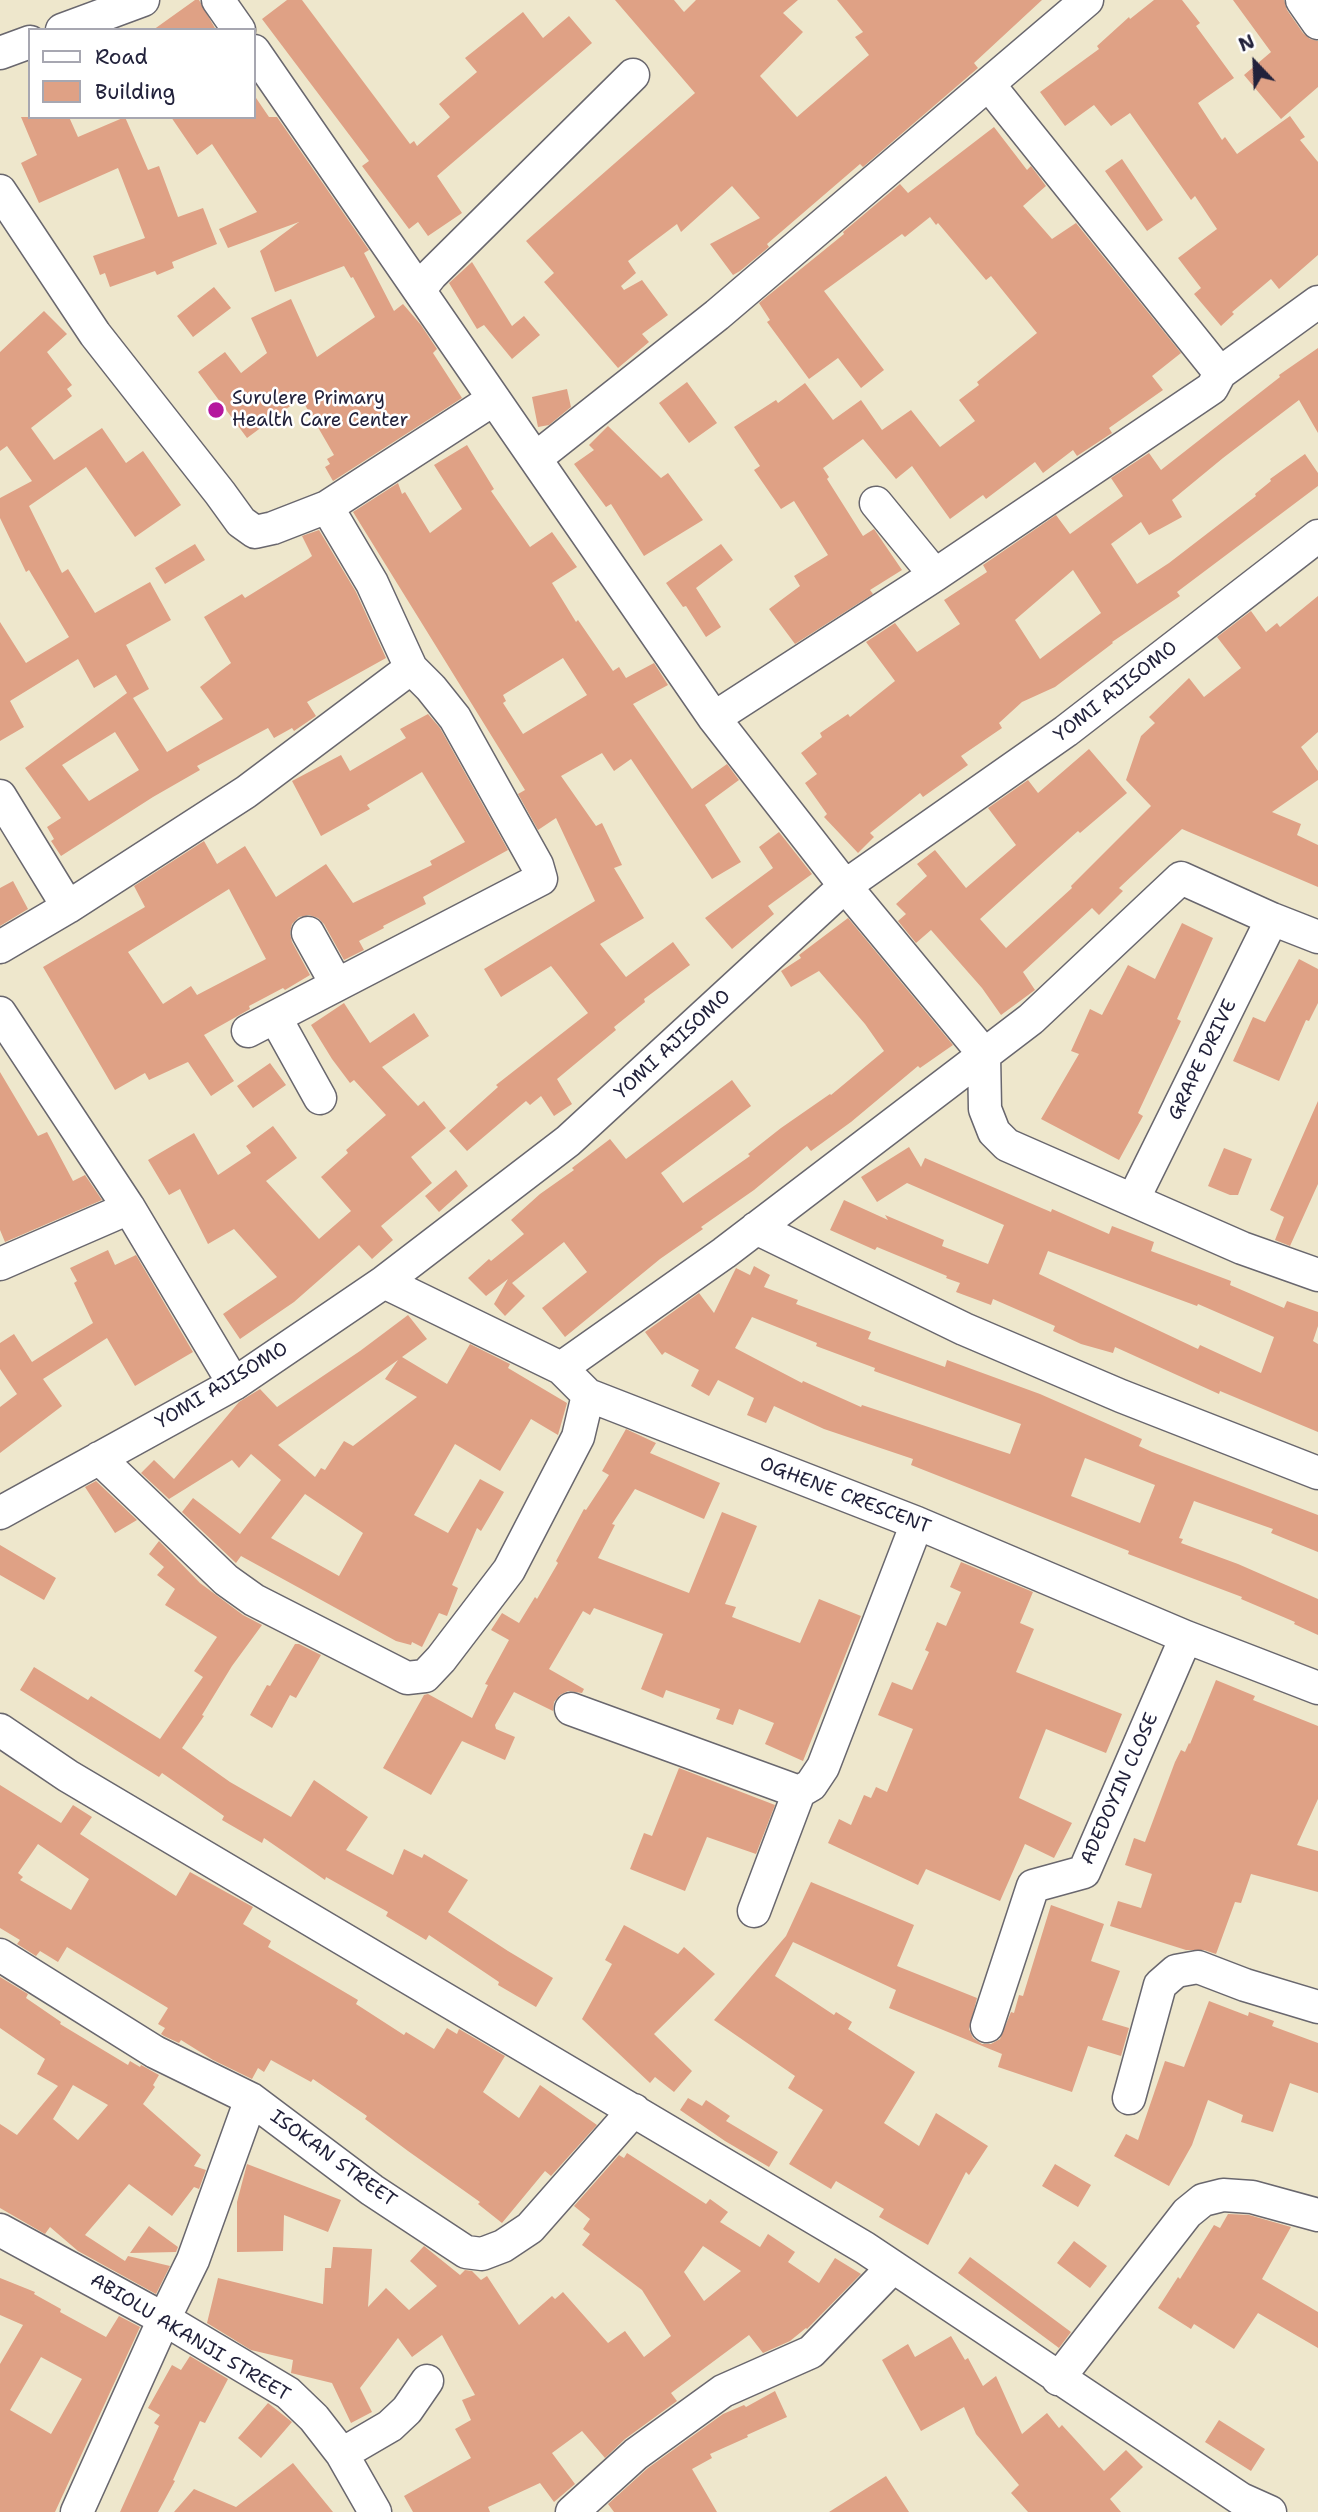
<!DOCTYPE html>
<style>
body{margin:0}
#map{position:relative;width:1318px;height:2512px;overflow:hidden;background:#eee7cc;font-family:"Shantell Sans",sans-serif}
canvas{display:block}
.legend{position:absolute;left:28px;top:28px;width:228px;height:91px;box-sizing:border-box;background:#fff;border:2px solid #a7a7b1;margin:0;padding:9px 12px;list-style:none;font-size:21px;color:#22223b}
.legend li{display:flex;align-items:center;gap:14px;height:35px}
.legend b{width:35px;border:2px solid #a7a7b1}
.north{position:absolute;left:1220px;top:28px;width:70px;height:70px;-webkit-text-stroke:5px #fff;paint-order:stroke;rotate:337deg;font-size:19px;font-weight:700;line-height:28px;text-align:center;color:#22223b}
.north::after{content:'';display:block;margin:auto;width:24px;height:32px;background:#22223b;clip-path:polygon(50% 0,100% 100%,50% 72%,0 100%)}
</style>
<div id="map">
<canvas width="1318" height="2512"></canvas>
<ul class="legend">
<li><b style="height:9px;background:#fff"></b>Road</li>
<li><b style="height:19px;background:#dfa185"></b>Building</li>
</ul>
<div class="north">N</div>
</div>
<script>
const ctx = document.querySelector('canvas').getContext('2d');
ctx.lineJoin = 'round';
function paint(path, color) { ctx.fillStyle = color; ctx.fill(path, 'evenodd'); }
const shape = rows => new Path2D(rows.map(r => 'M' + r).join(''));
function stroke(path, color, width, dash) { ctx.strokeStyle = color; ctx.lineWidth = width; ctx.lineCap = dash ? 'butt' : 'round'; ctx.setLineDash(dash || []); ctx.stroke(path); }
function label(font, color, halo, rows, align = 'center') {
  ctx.font = font + ' "Shantell Sans",sans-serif'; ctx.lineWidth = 5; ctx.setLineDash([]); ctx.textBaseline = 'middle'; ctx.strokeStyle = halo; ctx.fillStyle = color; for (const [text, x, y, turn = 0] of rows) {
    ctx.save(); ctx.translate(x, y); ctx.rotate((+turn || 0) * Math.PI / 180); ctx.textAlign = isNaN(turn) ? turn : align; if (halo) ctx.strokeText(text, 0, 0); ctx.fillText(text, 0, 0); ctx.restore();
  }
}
const building = shape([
 [195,0,199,0,216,30,153,30],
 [287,0,302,0,410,144,414,141,417,146,450,117,439,104,477,72,465,58,523,12,543,38,569,16,592,43,437,176,462,213,428,236,418,222,409,229,362,166,369,161,262,19],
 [615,0,674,0,684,12,696,0,798,0,783,13,803,32,760,76,797,117,869,55,855,37,863,32,837,0,1042,0,974,63,978,68,863,167,860,164,767,244,769,247,740,271,733,275,710,244,760,218,732,186,681,232,677,224,628,261,636,273,621,286,624,290,642,280,668,315,642,334,649,342,618,368,544,282,554,273,526,241,695,93],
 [1154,0,1182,0,1200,23,1196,26,1234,78,1198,103,1222,140,1225,137,1237,154,1290,116,1305,137,1300,140,1318,162,1318,255,1279,289,1271,279,1232,312,1234,314,1221,326,1194,294,1201,288,1178,258,1217,229,1195,196,1191,200,1130,113,1111,126,1094,105,1065,126,1040,92,1099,49,1097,46,1129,17,1130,19],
 [1233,0,1284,0,1287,10,1303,33,1310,39,1318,41,1318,87,1281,119,1244,75,1271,52],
 [254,95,269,117,277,117,369,250,364,253,394,311,403,304,421,325,437,349,433,353,462,398,333,481,325,467,330,464,327,459,334,455,301,398,247,438,198,372,225,352,241,373,267,353,251,318,291,299,317,357,375,317,353,277,351,278,344,266,275,292,260,251,299,222,228,248,219,229,257,212,212,144,197,155,171,117,254,117],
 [21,117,69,117,78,137,125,117,148,170,159,166,178,217,203,208,217,244,172,262,174,268,157,275,155,271,110,287,105,273,100,275,93,256,145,238,118,168,39,203,21,163,37,155],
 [994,127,1027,170,1031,166,1046,186,1023,206,1052,239,1076,223,1181,353,1152,376,1163,390,1109,428,1112,433,1077,456,1073,450,1043,473,1035,462,986,499,983,495,950,519,912,466,896,479,863,439,823,468,829,477,827,479,863,536,874,529,902,570,870,590,873,594,795,644,769,609,800,586,794,576,828,555,794,501,781,509,754,470,760,466,734,427,776,400,778,403,805,383,833,420,861,400,882,430,911,410,940,447,975,421,959,400,979,385,977,382,1037,333,991,276,986,280,938,223,936,225,930,217,905,237,902,234,824,291,884,370,861,388,838,358,809,379,767,322,770,320,759,303,844,234,843,232,900,184,908,193],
 [1122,159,1163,220,1147,231,1105,171],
 [472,262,512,326,524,316,540,335,512,359,484,325,477,329,449,283],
 [214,287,231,308,193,337,177,316],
 [44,311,67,334,47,352,72,385,67,389,72,396,31,428,54,460,102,428,126,463,143,451,181,505,135,537,86,467,29,506,62,573,68,569,95,613,150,582,171,620,126,645,149,689,133,698,167,752,223,719,200,687,231,663,204,617,242,594,245,598,308,559,312,556,302,536,319,530,356,592,386,658,307,702,316,716,294,731,292,728,274,738,268,728,197,766,200,770,153,797,61,856,51,841,54,839,47,827,61,818,25,768,127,693,116,675,94,688,78,659,10,701,24,727,0,741,0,622,26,663,69,637,29,570,26,572,0,518,0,498,32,481,7,446,0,451,0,352],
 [115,732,139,770,89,801,62,765],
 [1318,348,1318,433,1299,400,1223,458,1172,500,1182,517,1149,535,1141,522,1111,544,1137,584,1169,563,1256,496,1255,494,1271,481,1270,479,1305,454,1318,473,1318,486,1177,592,1180,596,1112,642,1113,643,1055,687,1022,702,999,723,1002,728,961,756,968,765,923,797,920,793,870,833,874,837,858,853,824,817,827,814,805,783,817,774,801,753,822,737,820,733,848,714,850,717,895,681,866,642,895,623,917,652,960,624,944,600,987,572,983,565,1056,515,1070,534,1123,496,1111,478,1149,453,1161,470,1280,377,1279,375],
 [1073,570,1101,613,1040,659,1015,620],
 [687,382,717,423,689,443,659,403],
 [567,389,571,407,549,425,538,427,532,397],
 [608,426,661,478,668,473,703,520,644,556,611,504,606,507,574,464,594,450,589,445],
 [467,445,494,489,491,491,530,547,552,532,577,567,552,583,576,622,578,620,613,671,619,667,626,678,654,663,663,677,668,685,633,704,692,789,727,764,739,780,705,805,741,862,712,879,631,759,614,771,602,753,561,776,596,826,602,823,622,865,614,868,644,918,600,944,626,977,673,942,690,965,644,999,645,1002,614,1027,616,1030,557,1079,572,1104,554,1116,541,1096,530,1105,526,1101,467,1151,449,1131,498,1087,496,1085,588,1013,551,966,501,997,484,969,595,901,556,818,538,830,518,794,525,790,353,512,398,483,402,494,405,492,430,533,462,509,434,465],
 [563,658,587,695,523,734,503,703,506,701,503,695],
 [195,544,205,560,165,584,155,568],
 [721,544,733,560,696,588,721,627,706,637,686,606,683,607,666,583],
 [1318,596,1318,732,1301,747,1318,771,1318,780,1272,812,1301,824,1297,835,1318,845,1318,887,1182,829,1119,888,1123,891,1099,915,1092,908,1023,972,1035,990,1001,1015,982,988,931,930,916,943,898,921,906,914,896,904,927,876,917,864,935,850,966,888,1016,845,988,808,1028,780,1038,793,1089,749,1127,793,1080,833,1078,831,980,919,1006,948,1072,888,1071,886,1151,806,1126,780,1141,736,1155,723,1149,717,1189,678,1204,697,1241,668,1217,637,1251,611,1266,632,1277,623,1280,627],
 [428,714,440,728,508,850,423,897,426,904,383,926,384,928,359,941,364,950,344,960,324,924,318,918,309,915,299,917,292,924,290,933,292,942,310,975,285,990,283,988,249,1006,250,1009,204,1035,234,1081,211,1096,188,1062,149,1080,145,1073,115,1090,43,967,145,907,134,886,204,841,217,864,245,846,276,897,326,864,353,903,432,865,430,861,465,842,422,772,367,805,370,809,321,836,292,781,341,755,350,771,406,738,400,729],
 [229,889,266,959,197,995,191,986,163,1004,128,952],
 [779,832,812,874,768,906,774,914,732,949,705,918,773,868,759,847],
 [13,881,28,909,0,926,0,888],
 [848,918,953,1045,920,1068,918,1066,851,1122,811,1151,807,1146,754,1190,701,1227,703,1229,660,1259,565,1337,542,1308,587,1272,564,1242,512,1283,525,1296,505,1316,494,1304,508,1279,486,1296,468,1278,489,1259,491,1261,524,1234,511,1220,540,1194,574,1170,572,1168,610,1139,626,1159,732,1080,751,1106,661,1173,683,1203,750,1156,748,1154,781,1128,830,1094,831,1095,884,1051,865,1024,819,971,791,987,781,971,801,958,799,955],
 [1182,923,1213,938,1177,1019,1181,1021,1138,1113,1143,1116,1119,1160,1041,1119,1079,1054,1071,1051,1090,1009,1102,1015,1128,965,1155,979],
 [1299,959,1318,969,1318,1003,1309,1021,1306,1020,1279,1081,1233,1061,1253,1017,1265,1022],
 [344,1003,370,1043,414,1013,429,1036,382,1067,418,1106,424,1101,446,1128,411,1157,432,1183,381,1226,393,1240,372,1259,359,1245,294,1302,240,1339,223,1314,277,1277,234,1229,208,1244,180,1189,169,1195,148,1160,194,1133,218,1175,251,1153,246,1146,273,1126,297,1158,266,1181,319,1239,351,1211,321,1177,348,1153,346,1150,386,1115,354,1080,350,1083,332,1059,311,1025],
 [270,1063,286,1085,253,1108,237,1086],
 [0,1072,38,1136,47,1132,73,1181,85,1175,102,1200,5,1242,0,1230],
 [1318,1101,1318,1184,1290,1246,1275,1240,1284,1217,1270,1210],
 [909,1147,921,1167,925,1158,1051,1212,1052,1209,1109,1234,1112,1226,1154,1242,1151,1251,1231,1281,1230,1285,1284,1308,1287,1301,1318,1312,1318,1326,1313,1341,1318,1344,1318,1432,1220,1391,1219,1394,1115,1347,1113,1353,1081,1344,1053,1331,1055,1326,993,1299,991,1305,956,1292,960,1283,946,1278,947,1276,877,1247,875,1250,830,1230,844,1200,888,1220,885,1215,944,1240,942,1246,988,1264,1004,1225,907,1183,877,1202,861,1177],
 [1048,1251,1197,1306,1198,1304,1274,1337,1261,1373,1200,1345,1198,1349,1039,1274],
 [1224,1148,1252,1159,1238,1195,1230,1195,1208,1186],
 [456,1170,468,1186,439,1212,425,1196],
 [108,1250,115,1265,136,1255,193,1352,135,1386,107,1338,43,1379,62,1406,0,1453,0,1407,17,1394,0,1369,0,1343,14,1334,32,1362,93,1323,74,1283,77,1281,70,1268],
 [754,1266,770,1275,764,1287,798,1300,796,1304,871,1332,868,1339,945,1367,947,1360,1040,1394,1142,1439,1139,1446,1152,1452,1318,1515,1318,1552,1271,1533,1273,1529,1194,1501,1179,1538,1183,1539,1181,1543,1238,1564,1318,1599,1318,1635,1294,1624,1295,1622,1241,1599,1242,1597,1128,1554,1129,1551,911,1465,913,1459,824,1429,774,1406,766,1423,747,1415,754,1398,718,1380,709,1396,691,1386,699,1370,665,1352,662,1355,645,1332,699,1293,714,1313,736,1268,750,1275],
 [752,1317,817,1343,816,1346,875,1368,874,1371,1021,1424,1010,1454,862,1405,861,1407,803,1381,802,1383,735,1348],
 [1085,1458,1155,1485,1140,1523,1071,1496],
 [408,1315,427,1339,402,1357,447,1384,470,1344,510,1364,508,1368,567,1403,558,1435,531,1419,500,1471,455,1444,414,1515,448,1533,480,1479,504,1492,481,1531,477,1528,452,1585,458,1588,447,1616,439,1613,422,1647,412,1642,411,1645,396,1641,241,1556,236,1563,182,1512,193,1498,240,1534,281,1480,251,1454,239,1468,232,1460,169,1499,141,1473,154,1460,174,1479,239,1402,260,1389,277,1407,360,1351],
 [398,1360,385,1379,417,1397,353,1446,344,1441,325,1470,321,1468,315,1477,278,1445],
 [305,1494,363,1533,339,1576,271,1538],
 [626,1429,656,1443,650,1453,720,1483,704,1519,635,1489,612,1524,615,1525,598,1558,689,1593,722,1512,757,1526,725,1604,736,1607,732,1617,800,1643,819,1599,861,1616,803,1761,765,1744,774,1723,739,1709,733,1725,716,1719,720,1709,666,1690,663,1698,641,1689,663,1634,594,1608,590,1615,583,1611,549,1669,584,1689,582,1693,568,1691,560,1695,554,1702,553,1711,514,1692,495,1725,496,1729,515,1737,505,1760,462,1741,431,1795,383,1768,424,1695,428,1694,472,1718,488,1685,485,1684,509,1640,491,1630,502,1613,519,1623,535,1597,537,1599,558,1563,556,1561,584,1509,586,1510,609,1475,602,1471],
 [96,1481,137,1520,115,1533,85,1487],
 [159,1541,200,1583,243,1615,262,1625,232,1666,202,1715,204,1716,182,1748,230,1782,291,1817,314,1780,368,1817,346,1850,393,1875,404,1849,422,1858,424,1854,468,1880,448,1912,508,1951,553,1978,536,2007,498,1985,499,1982,429,1935,426,1940,386,1916,388,1912,326,1877,325,1880,264,1838,262,1843,222,1820,224,1816,162,1773,159,1777,20,1690,34,1667,88,1700,91,1696,160,1739,203,1677,194,1671,217,1637,165,1605,175,1589,157,1575,164,1567,149,1554],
 [0,1545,56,1578,44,1600,0,1575],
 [961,1562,1033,1592,1020,1623,1034,1629,1016,1672,1122,1714,1106,1753,1046,1729,1019,1798,1072,1823,1054,1858,1025,1844,1000,1901,926,1869,918,1885,828,1843,839,1819,851,1825,864,1795,871,1798,876,1787,887,1792,913,1729,878,1715,892,1682,912,1690,929,1652,925,1650,937,1622,946,1626,961,1592,950,1587],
 [295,1644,299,1644,321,1655,296,1698,290,1695,272,1728,250,1715,267,1685,270,1686],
 [1216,1680,1255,1696,1253,1700,1318,1726,1318,1799,1297,1845,1318,1851,1318,1892,1251,1874,1241,1903,1235,1902,1216,1954,1204,1950,1186,1950,1110,1926,1118,1901,1141,1908,1152,1874,1125,1865,1134,1838,1145,1842,1175,1762,1181,1750,1185,1752,1189,1743,1190,1744],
 [679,1768,775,1805,756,1854,707,1837,685,1891,630,1869,644,1833,652,1836],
 [0,1785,61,1823,73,1805,92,1817,80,1834,176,1896,190,1872,253,1907,243,1924,271,1941,268,1947,358,2000,356,2004,404,2035,406,2032,434,2049,447,2028,457,2034,459,2029,505,2056,483,2092,519,2118,540,2085,597,2125,551,2176,545,2171,502,2223,478,2204,480,2202,408,2151,365,2119,367,2116,313,2079,311,2082,271,2060,264,2072,258,2068,252,2079,213,2060,181,2040,179,2043,164,2036,161,2034,165,2028,158,2024,168,2008,67,1947,58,1962,40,1951,36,1956,17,1944,20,1940,0,1928],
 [38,1844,89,1879,71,1910,20,1880,23,1877,18,1873],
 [811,1882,914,1925,897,1966,977,1998,969,2029,973,2038,982,2044,991,2044,1000,2039,1011,2012,1014,2013,1019,1995,1023,1996,1051,1905,1104,1924,1091,1961,1120,1971,1102,2020,1129,2028,1121,2056,1088,2046,1072,2092,998,2067,1002,2054,889,2008,896,1990,793,1942,775,1976,834,2015,836,2012,852,2022,848,2029,915,2072,884,2123,919,2146,936,2113,988,2146,969,2175,966,2172,928,2245,879,2217,884,2209,836,2181,831,2189,789,2164,823,2110,788,2088,795,2076,714,2020,786,1936],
 [624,1925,678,1954,684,1947,715,1974,654,2034,692,2071,674,2092,655,2077,650,2083,582,2019,612,1964,605,1960],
 [0,1977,28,1994,26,1998,61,2022,60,2024,128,2065,130,2061,140,2067,141,2065,159,2075,153,2085,155,2087,143,2104,201,2155,194,2166,206,2170,199,2189,194,2187,172,2216,129,2184,85,2235,125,2261,128,2256,170,2266,156,2294,78,2251,50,2227,45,2234,0,2208,0,2124,17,2135,58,2086,37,2074,45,2059,0,2028],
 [73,2085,108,2105,78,2140,53,2119],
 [1209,2001,1248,2016,1249,2012,1274,2021,1272,2026,1318,2043,1318,2093,1290,2083,1273,2132,1241,2122,1243,2115,1208,2100,1192,2145,1169,2186,1114,2156,1126,2134,1138,2140,1165,2061,1184,2067],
 [688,2098,702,2106,706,2100,730,2116,726,2121,778,2152,769,2167,725,2141,680,2110],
 [627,2153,706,2204,710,2199,728,2212,720,2222,760,2247,768,2234,795,2252,788,2262,819,2283,835,2258,861,2274,807,2329,806,2328,790,2341,763,2353,749,2335,671,2393,677,2401,625,2439,605,2458,582,2431,552,2453,575,2484,554,2502,540,2483,488,2507,490,2512,413,2512,404,2496,471,2458,455,2429,471,2420,462,2400,475,2395,442,2335,412,2357,398,2338,360,2388,372,2412,351,2423,332,2383,291,2373,293,2360,251,2350,207,2323,218,2278,323,2304,325,2268,331,2268,333,2247,372,2249,368,2307,386,2288,409,2310,437,2286,410,2261,424,2246,460,2275,465,2270,472,2271,481,2280,487,2276,519,2325,552,2296,555,2299,563,2292,608,2343,625,2331,644,2357,671,2336,642,2290,582,2245,590,2234,583,2229,590,2219,574,2206,619,2155,624,2158],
 [703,2246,741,2271,704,2301,684,2272],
 [247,2164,341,2200,328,2232,284,2215,283,2251,237,2252,237,2202],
 [1055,2164,1091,2185,1078,2207,1042,2186],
 [1228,2214,1249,2215,1291,2227,1262,2279,1318,2312,1318,2348,1258,2313,1234,2349,1194,2324,1191,2329,1158,2308,1178,2277,1180,2279,1214,2225,1220,2228],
 [149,2226,178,2247,176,2252,130,2253],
 [1074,2241,1107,2266,1090,2288,1057,2263],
 [970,2257,1071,2332,1059,2348,958,2273],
 [0,2278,35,2292,34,2294,61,2309,60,2312,106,2337,119,2316,140,2327,55,2512,0,2512,0,2364,23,2325,0,2315],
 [41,2357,82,2379,51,2434,10,2410],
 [951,2336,965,2360,968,2358,983,2386,996,2376,1022,2434,1047,2413,1059,2428,1062,2425,1104,2471,1126,2450,1143,2467,1110,2499,1121,2512,1028,2512,1011,2493,1019,2485,976,2434,964,2407,921,2431,882,2360,908,2344,915,2357],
 [190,2356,228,2379,205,2423,200,2421,173,2480,175,2481,158,2512,120,2512,159,2426,154,2423,160,2415,148,2408,172,2365,181,2370],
 [775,2391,787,2417,747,2435,748,2437,710,2454,712,2458,692,2469,717,2512,614,2512,608,2504,648,2468,723,2414,744,2405,746,2407],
 [268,2403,292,2422,261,2458,238,2438],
 [1219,2420,1265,2449,1251,2471,1205,2442],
 [293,2463,333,2512,174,2512,194,2489,236,2507],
 [886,2476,909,2512,829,2512]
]);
const minor = shape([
 [218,0,239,30],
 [1302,0,1318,23],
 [62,30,143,0],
 [254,51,714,718,845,886,984,1054,985,1109,994,1132,1007,1145,1242,1248,1318,1275],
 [0,53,30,42],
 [989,85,1220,373],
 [0,191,95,334,220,493,241,522,255,532,273,528,327,507,372,583,411,668,431,688,455,718,537,865,541,879,248,1031],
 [420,289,431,275,633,75],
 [536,458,717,315,1087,0],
 [876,503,935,575],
 [327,507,494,399],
 [714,718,935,575,1212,388,1220,373,1318,302],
 [0,796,68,907],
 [308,933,333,978,340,982],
 [0,947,68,907,246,792,411,668],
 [0,1013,129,1208,234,1384],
 [275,1017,320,1098],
 [1133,1200,1272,919],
 [756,1228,964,1329,1121,1396,1318,1473],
 [0,1264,129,1208],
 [384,1282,561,1368,588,1395,917,1523,1186,1637,1318,1688],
 [561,1368,724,1253,1031,1019,1181,878,1272,919,1318,937],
 [99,1458,226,1580,254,1600,407,1678,425,1676,441,1659,509,1570,578,1437,588,1395],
 [0,1513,234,1384,384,1282,568,1141,845,886,1066,731,1318,536],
 [571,1709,799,1792,811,1785,823,1767,917,1523],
 [0,1730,68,1776,865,2248,1241,2499,1270,2512],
 [754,1911,799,1792],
 [0,1955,155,2052,251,2099,372,2190,466,2252,482,2254,503,2246,530,2228,634,2110],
 [987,2026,1033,1886,1084,1872,1186,1637],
 [1129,2098,1160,1985,1176,1971,1198,1967,1245,1985,1318,2007],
 [0,2230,164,2319,288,2393,314,2418,342,2454,375,2512],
 [1058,2379,1187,2213,1203,2200,1223,2195,1252,2197,1318,2215],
 [342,2454,390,2426,407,2410,427,2381],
 [77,2512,164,2319,193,2260,251,2099],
 [572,2512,636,2454,723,2391,811,2352,893,2267]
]);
const markers = [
 [216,410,9,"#b5179e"]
];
const poiNames = [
 ["Surulere Primary",232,399],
 ["Health Care Center",232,421]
];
const streetNames = [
 ["YOMI AJISOMO",1116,692,-38],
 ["YOMI AJISOMO",673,1045,-43],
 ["GRAPE DRIVE",1203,1060,-64],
 ["YOMI AJISOMO",222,1386,-31],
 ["OGHENE CRESCENT",845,1496,21],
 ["ADEDOYIN CLOSE",1120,1789,-66],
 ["ISOKAN STREET",333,2159,36],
 ["ABIOLU AKANJI STREET",190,2338,31]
];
paint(building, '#dfa185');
stroke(minor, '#69676e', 35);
stroke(minor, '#fff', 32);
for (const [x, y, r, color] of markers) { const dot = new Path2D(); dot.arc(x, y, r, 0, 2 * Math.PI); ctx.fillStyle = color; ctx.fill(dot); stroke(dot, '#fff', 2.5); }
label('19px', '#22223b', '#fff', poiNames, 'left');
label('19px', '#22223b', '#fff', streetNames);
</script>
